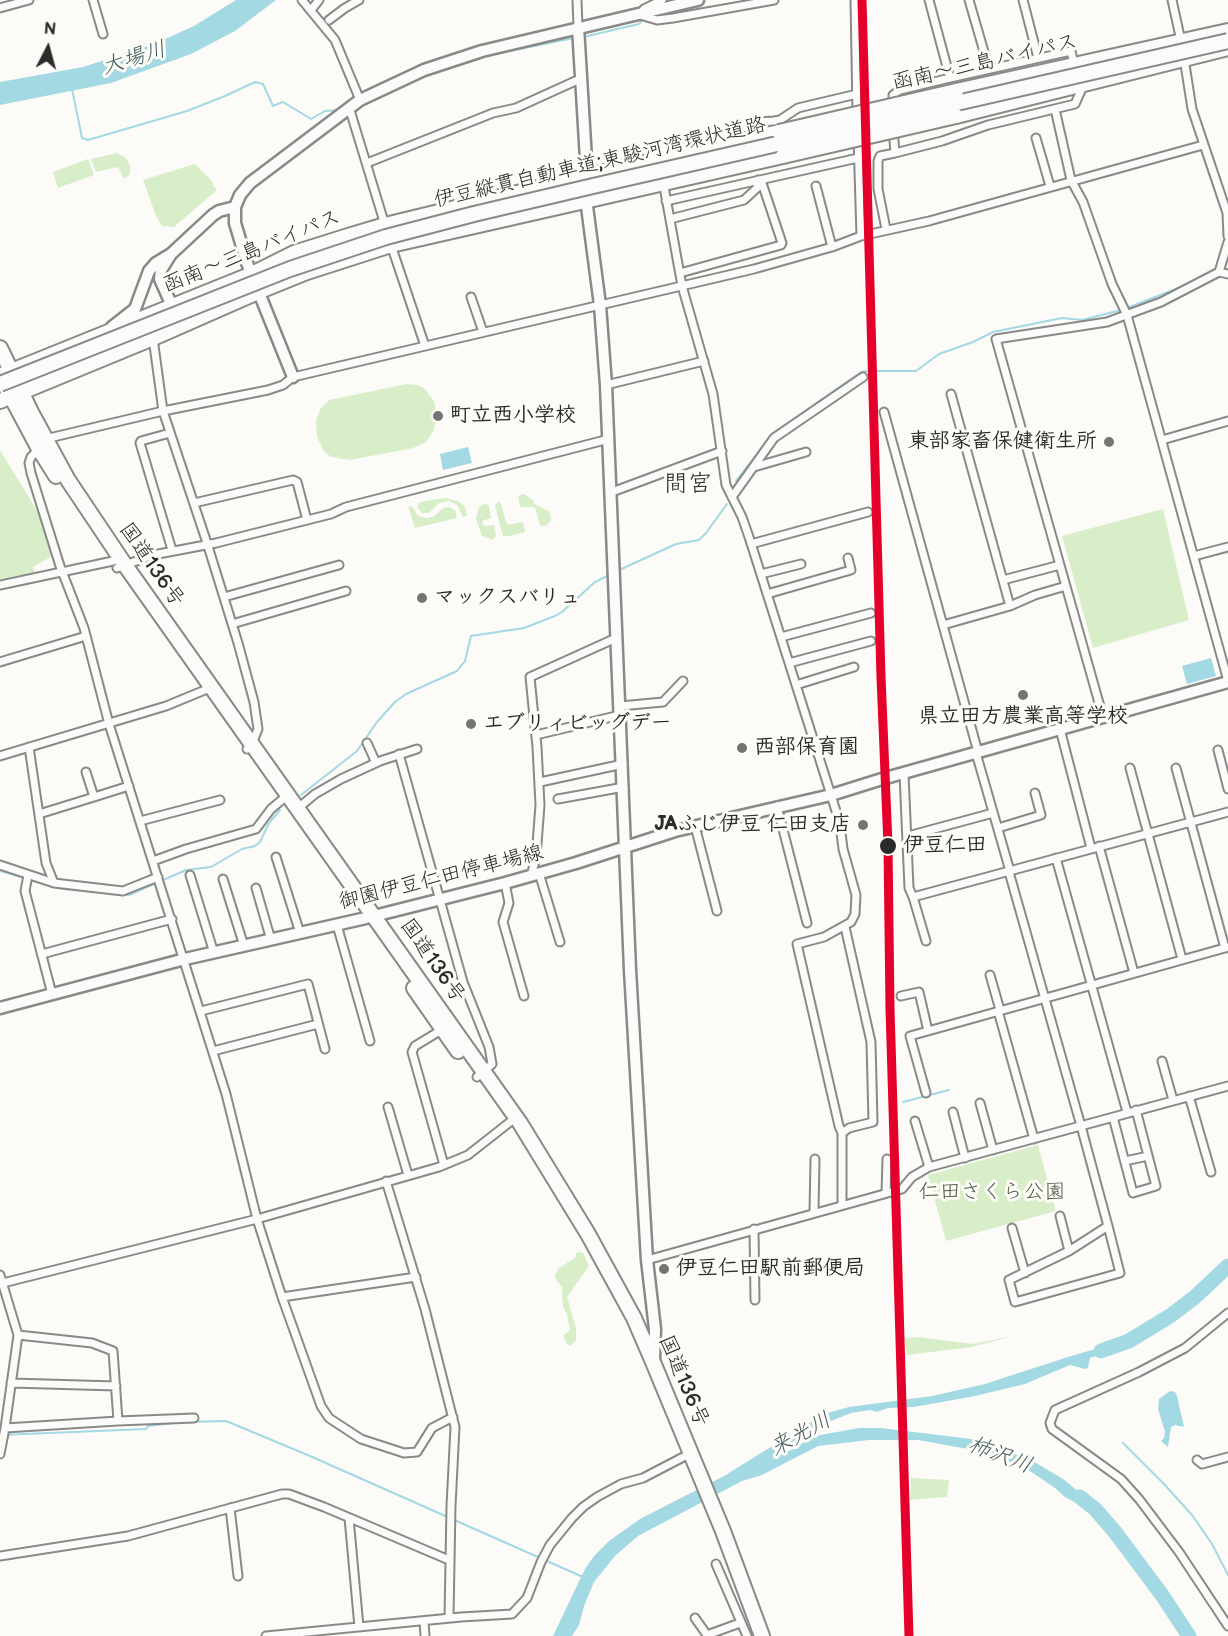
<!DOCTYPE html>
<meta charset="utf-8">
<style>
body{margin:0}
#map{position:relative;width:1228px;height:1636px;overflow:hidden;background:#fcfbf8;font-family:"Balsamiq Sans",sans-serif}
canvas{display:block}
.north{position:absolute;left:18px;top:18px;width:60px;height:60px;-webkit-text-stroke:4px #fdfcf7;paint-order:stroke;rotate:6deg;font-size:16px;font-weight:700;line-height:24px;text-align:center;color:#2b2b2b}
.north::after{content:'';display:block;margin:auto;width:21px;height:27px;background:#2b2b2b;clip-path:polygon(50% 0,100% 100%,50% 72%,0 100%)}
</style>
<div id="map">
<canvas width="1228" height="1636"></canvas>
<div class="north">N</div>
</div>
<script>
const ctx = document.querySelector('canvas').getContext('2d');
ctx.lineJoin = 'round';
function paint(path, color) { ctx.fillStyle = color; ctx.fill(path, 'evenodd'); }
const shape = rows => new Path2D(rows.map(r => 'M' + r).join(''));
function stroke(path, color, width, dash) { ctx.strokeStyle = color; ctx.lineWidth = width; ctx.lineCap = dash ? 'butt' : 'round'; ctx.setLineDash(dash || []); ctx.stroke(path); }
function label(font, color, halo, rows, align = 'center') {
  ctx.font = font + ' "Balsamiq Sans","Klee One",sans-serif'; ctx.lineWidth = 6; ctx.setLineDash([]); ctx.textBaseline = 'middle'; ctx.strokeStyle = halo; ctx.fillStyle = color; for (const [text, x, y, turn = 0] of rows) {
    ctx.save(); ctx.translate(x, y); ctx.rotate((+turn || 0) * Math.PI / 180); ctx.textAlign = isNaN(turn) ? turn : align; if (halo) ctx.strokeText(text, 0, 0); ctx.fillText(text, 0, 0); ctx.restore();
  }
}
const green = shape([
 [117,153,125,157,130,165,130,174,124,179,118,167,96,172,91,159],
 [88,159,94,175,58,188,53,172],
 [195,164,212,181,213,186,217,190,174,227,162,226,156,216,143,180],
 [407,384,418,385,425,389,434,401,437,419,433,432,426,442,413,448,350,460,331,457,324,451,317,437,316,420,321,408,329,400],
 [0,450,44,522,54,555,33,567,35,573,0,579],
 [524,494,534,501,533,503,550,512,551,520,546,526,541,526,539,522,535,507,520,507,518,496],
 [445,498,458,501,462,504,465,507,467,516,463,517,457,505,449,501,439,503,429,513,422,513,417,507,419,503,425,501],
 [498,501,501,504,507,525,523,522,525,532,509,536,503,536,495,506],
 [486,503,489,506,491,518,482,521,484,526,494,525,496,535,493,540,482,536,476,519,479,507],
 [412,506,418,516,426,518,433,517,443,508,449,507,455,510,457,518,415,528,409,509,408,507],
 [1163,509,1189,620,1093,648,1062,536],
 [1038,1145,1056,1211,946,1241,928,1175],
 [579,1252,583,1253,589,1266,567,1297,576,1328,576,1340,571,1346,567,1344,563,1336,570,1330,567,1314,563,1307,562,1287,556,1280,555,1275,559,1268,575,1258,576,1253],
 [1013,1336,972,1347,907,1355,904,1338,918,1337,972,1344],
 [911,1478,949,1480,947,1497,910,1500]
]);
const water = shape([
 [236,0,276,0,235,31,191,54,111,83,0,105,0,82,83,67,154,44,194,26],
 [468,447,472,463,443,470,440,454],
 [1211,658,1216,676,1187,684,1182,666],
 [1117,1343,1120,1348,1090,1358,1088,1368,1085,1369,1070,1365,1025,1384,975,1396,914,1407,888,1408,877,1412,870,1410,851,1413,816,1427,783,1448,784,1450,789,1451,815,1436,859,1428,881,1428,971,1439,1004,1449,1036,1463,1063,1479,1097,1507,1092,1512,1065,1497,1055,1488,1030,1471,985,1452,918,1440,869,1440,818,1446,762,1475,742,1481,638,1536,615,1556,594,1582,584,1606,579,1625,572,1636,553,1636,585,1569,594,1556,609,1541,640,1519,724,1476,824,1414,849,1407,932,1396,985,1384,1071,1356],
 [1170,1391,1175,1392,1177,1396,1184,1427,1175,1425,1171,1427,1168,1447,1161,1441,1164,1438,1165,1432,1158,1409,1159,1399]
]);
const stream = shape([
 [663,3,672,0],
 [583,37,639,24,645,17],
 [480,57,574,38],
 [72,89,82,138,88,140,187,111,225,96,255,82,263,84,273,106,283,102,311,119,325,111,341,110],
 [1127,308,1191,283],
 [736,481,773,433,861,372,867,371,916,371,939,354,973,342,993,332,1062,318,1082,320,1121,310],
 [617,571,676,544,699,540,706,533,727,504],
 [301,795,357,751,377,722,395,702,406,694,457,671,465,661,471,636,524,628,555,616,562,612,595,582,609,575],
 [0,871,63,889,129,895,186,870,211,867,242,849,255,846,260,842,269,823,280,810],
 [903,1102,949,1090],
 [0,1435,146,1429,148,1426,183,1422,226,1421,310,1456,583,1577],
 [1123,1443,1163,1483,1192,1515,1212,1544,1228,1575]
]);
const river = shape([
 [1101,1351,1129,1341,1170,1316,1195,1297,1228,1266],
 [1080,1497,1095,1509,1115,1532,1162,1595,1189,1636]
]);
const street = shape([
 [93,0,103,34],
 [302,0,335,40,360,100],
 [577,0,578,27],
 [855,0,857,114],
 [929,0,950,78],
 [969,0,989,69],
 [1023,0,1038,58],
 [1172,0,1181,41],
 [0,8,29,0],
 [644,9,662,0],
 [311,10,319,0],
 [640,15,657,20,673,18,774,0],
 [329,20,345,8,359,0],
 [1184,58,1192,109,1227,213,1228,236],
 [893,105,893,95,900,90,950,78,1071,51,1074,64],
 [349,107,385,225],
 [1055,109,1071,180,1083,202,1112,284,1127,315,1228,681],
 [893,128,895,153,942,141,988,125,1075,104,1083,86],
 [858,138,861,236],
 [1036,138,1050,186],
 [661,158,666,143,733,132,757,122,774,121,780,120,798,108,857,94],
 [367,163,493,113,516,108,582,78],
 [663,181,682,286,713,394,726,485,742,517,749,537,831,795,840,824,843,849,856,895,855,914,851,922,824,937,797,944,839,1126,842,1133],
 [816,186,832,247],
 [666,201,858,158],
 [670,219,744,200,757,188,758,180],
 [886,229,878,189,878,161,880,156,895,153],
 [391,245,425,346],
 [1219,272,1228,242],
 [680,273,781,245,782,243,761,180],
 [471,297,483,332],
 [153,338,163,411,207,543,238,643,254,702,258,729,252,744,247,749],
 [606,385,704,361],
 [951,394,1010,606],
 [884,412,978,752],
 [170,433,141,441,140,443,172,550],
 [45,439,163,411,268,390,283,385,293,377,754,269,832,247,861,236,929,221,1203,145],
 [1162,440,1228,421],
 [39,449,31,457,29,463,31,473,60,566,84,628,109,724,226,1094,257,1219,282,1297,321,1406,329,1418,361,1439,404,1453,417,1452,432,1428,453,1417],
 [754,467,806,452],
 [612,492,722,451],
 [732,497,774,438,863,377],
 [194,503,293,480,297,482,307,520],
 [751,544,868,512],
 [1194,556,1228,547],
 [117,568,153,555,216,543,331,514,346,507,609,439],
 [761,574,801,564],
 [1003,580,1060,565],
 [0,585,113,561],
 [767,594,851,570,848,558],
 [224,597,339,565],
 [232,624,346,591],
 [943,625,1010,606,1035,595,1066,586],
 [781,637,871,613],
 [0,662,86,636],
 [789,663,871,641],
 [796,685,854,667],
 [620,706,663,702,683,681],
 [1103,717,996,339,1107,322,1161,302,1219,272,1228,274],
 [1060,729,1091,848],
 [536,735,620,715],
 [367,743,376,763],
 [29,747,46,863,54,883],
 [1218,750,1228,789],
 [976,753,1010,871],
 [399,754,463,982,489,1047,492,1064,477,1077],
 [0,756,166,706,205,690],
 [1130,768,1182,959],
 [1176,768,1225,948],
 [86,772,94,797,129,786],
 [904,774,909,888,913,897,1228,812],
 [540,782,623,764],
 [558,799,624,787],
 [777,806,807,923],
 [297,809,315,794,341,779,380,761,417,749],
 [39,814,94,797],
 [140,821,220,800],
 [695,826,717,911],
 [998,828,1041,815,1035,793],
 [908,836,993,813],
 [1099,846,1134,973],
 [276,857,300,933],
 [1056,858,1127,1112],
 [153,861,186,849,256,829,271,809,283,799],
 [0,865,54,883,123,891,158,877],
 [1009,872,1081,1126,1108,1226,1120,1273,1015,1302,1009,1280,1069,1251,1108,1226],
 [539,873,560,942],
 [28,875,25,891,52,994],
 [190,875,214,953],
 [531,876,536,857,540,805,537,747,530,677,616,638],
 [223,879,244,946],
 [505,883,509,903,503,922,524,996],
 [256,888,271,940],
 [913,897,926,941],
 [337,925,370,1041],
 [42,954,172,919],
 [990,975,1000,1010],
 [901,996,919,992,928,1031],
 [201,1011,308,984,325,1049],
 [998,1011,1034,1139],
 [443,1029,415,1046,412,1052,444,1165],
 [213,1051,318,1024],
 [1162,1061,1173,1100],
 [926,1093,910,1036,1228,947],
 [1189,1096,1211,1172],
 [980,1103,993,1150],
 [388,1107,408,1175],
 [953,1112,965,1158],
 [1113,1117,1133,1193,1156,1186,1136,1110],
 [915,1121,929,1167],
 [1125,1161,1148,1156],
 [386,1181,425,1309,455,1427,451,1506,449,1618],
 [886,1193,887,1159],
 [842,1205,842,1133,849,1128,873,1122,871,1042,845,927],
 [814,1212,815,1159],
 [1060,1216,1069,1251],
 [1012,1228,1025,1273],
 [754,1229,755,1300],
 [647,1260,902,1189,912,1177,929,1167,1228,1086],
 [0,1275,18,1335,5,1428,0,1454],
 [3,1283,257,1219,439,1167,468,1155,510,1122],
 [282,1297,416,1277],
 [1228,1313,1185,1348,1139,1372,1055,1410,1050,1423,1052,1429,1121,1479,1139,1499,1179,1552,1228,1626],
 [11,1383,116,1386],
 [118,1421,194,1418],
 [5,1428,118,1421,113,1351,92,1343,18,1335],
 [1197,1460,1202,1464,1228,1457],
 [230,1508,238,1576],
 [349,1518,359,1627],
 [0,1556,128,1536,282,1494,289,1494,324,1507,449,1560],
 [716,1564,747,1636],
 [695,1618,707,1635,740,1623],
 [424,1621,425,1636],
 [266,1636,461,1617,512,1614,527,1598,541,1562,550,1545,572,1518,583,1507,597,1497,621,1484,643,1478,691,1453]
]);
const secondary = shape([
 [578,27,587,176,586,199,600,305,606,385,630,970,647,1260,655,1329,654,1359],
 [235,207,235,223,247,263,293,377],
 [171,254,213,215,219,211,235,207,240,195,250,183,360,100,424,70,482,51,698,0],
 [112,327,135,309,149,271,156,263,171,254,161,270,160,279,172,306],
 [0,1008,185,959,366,918,505,883,576,863,675,831,831,795,882,779,1228,682]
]);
const highway = shape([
 [956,91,1228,31],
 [956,116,1228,48],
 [0,348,31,412,68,480,125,565,520,1123,588,1234,634,1318,653,1362,723,1531,762,1636],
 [4,374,252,274,294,253,348,236,385,225,587,176,779,132],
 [0,376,39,449,56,476],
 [0,401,153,338,260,291,307,272,391,245,783,156],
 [414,988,458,1051]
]);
const highwayBridge = shape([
 [779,132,956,91],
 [783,156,956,116],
 [0,384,290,269,386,237,474,214,593,186,1228,41]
]);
const rail1 = shape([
 [862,0,881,677,888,845,890,1009,909,1636]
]);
const markers = [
 [438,416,6,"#747473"],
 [1109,442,6,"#747473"],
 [422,598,6,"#747473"],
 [1023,695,6,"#747473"],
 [471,724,6,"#747473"],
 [742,748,6,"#747473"],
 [863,825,6,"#747473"],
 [888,846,9,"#2b2b2b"],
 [664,1269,6,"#747473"]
];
const streetNames = [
 ["函南～三島バイパス",985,63,-13],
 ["伊豆縦貫自動車道;東駿河湾環状道路",600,163,-13],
 ["函南～三島バイパス",252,252,-22],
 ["国道136号",151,565,55],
 ["御園伊豆仁田停車場線",441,878,-14],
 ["国道136号",432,961,55],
 ["国道136号",683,1381,67]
];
const poiNames = [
 ["町立西小学校",450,416],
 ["東部家畜保健衛生所",1097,442,"right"],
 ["マックスバリュ",434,598],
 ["県立田方農業高等学校",1023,717,"center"],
 ["エブリィビッグデー",483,724],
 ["西部保育園",754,748],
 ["JAふじ伊豆 仁田支店",851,825,"right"],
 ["伊豆仁田駅前郵便局",676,1269]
];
const stopNames = [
 ["伊豆仁田",903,846]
];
const parkNames = [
 ["仁田さくら公園",992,1193]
];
const waterNames = [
 ["大場川",134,59,-17],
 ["来光川",801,1435,-29],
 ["柿沢川",1000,1456,21]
];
const quarterNames = [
 ["間宮",688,485]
];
paint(green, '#d7eec9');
paint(water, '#a2d9e3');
stroke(stream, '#a2d9e3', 2);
stroke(river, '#a2d9e3', 15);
stroke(street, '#898987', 11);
stroke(secondary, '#898987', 15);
stroke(highway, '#898987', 18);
stroke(street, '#fbfbf9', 7);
stroke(secondary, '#fbfbf9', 10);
stroke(highway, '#fbfbf9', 14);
stroke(highwayBridge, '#898987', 18, []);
stroke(highwayBridge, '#fbfbf9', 14);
stroke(rail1, '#e4002b', 9);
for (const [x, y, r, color] of markers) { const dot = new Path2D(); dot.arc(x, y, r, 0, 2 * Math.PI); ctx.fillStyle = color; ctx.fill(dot); stroke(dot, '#fdfcf7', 2); }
label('21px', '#2b2b2b', '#fdfcf7', streetNames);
label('bold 21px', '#2b2b2b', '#fdfcf7', poiNames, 'left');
label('bold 21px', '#2b2b2b', '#fdfcf7', stopNames, 'left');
label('21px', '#4e5949', '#fdfcf7', parkNames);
label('italic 22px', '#435b60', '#fdfcf7', waterNames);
label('24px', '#2b2b2b', '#fdfcf7', quarterNames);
</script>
